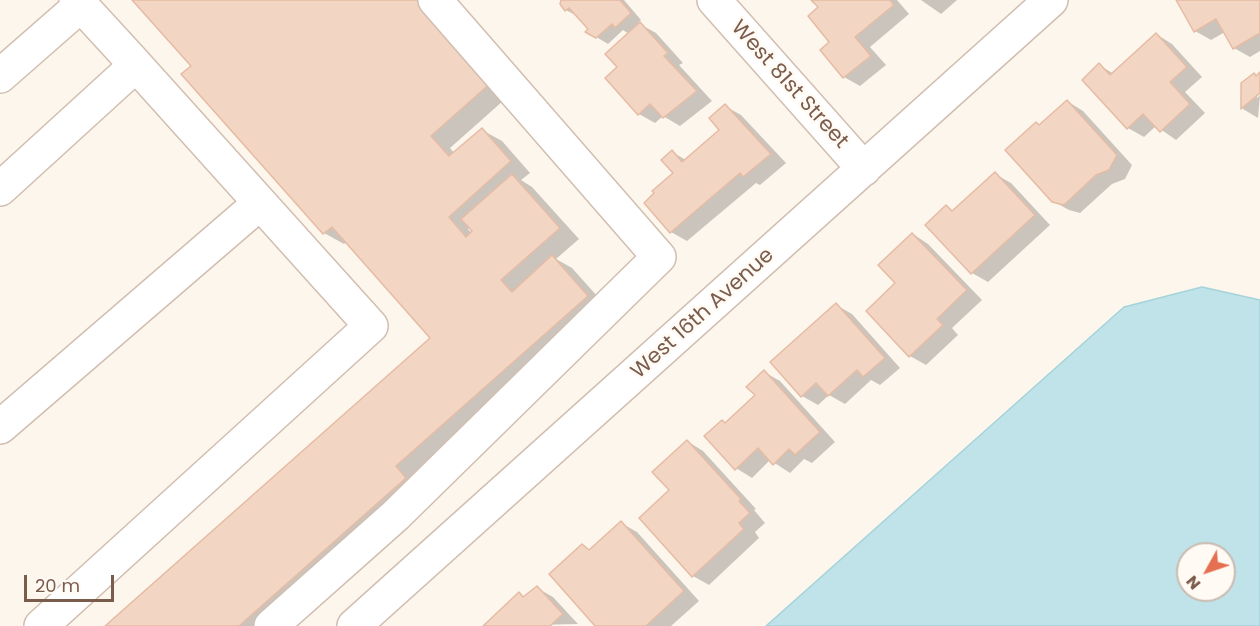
<!DOCTYPE html>
<style>
body{margin:0}
#map{position:relative;width:1260px;height:626px;overflow:hidden;background:#fdf6ec;font-family:Poppins,sans-serif}
canvas{display:block}
.north{position:absolute;left:1176px;top:542px;width:60px;height:60px;box-sizing:border-box;background:#fffaf3;border:2px solid #cabbb1;border-radius:50%;rotate:230deg;font-size:16px;font-weight:700;line-height:24px;text-align:center;color:#7a5c4d}
.north::after{content:'';display:block;margin:auto;width:21px;height:27px;background:#e76f51;clip-path:polygon(50% 0,100% 100%,50% 72%,0 100%)}
.scale{position:absolute;left:24px;top:575px;width:90px;height:27px;box-sizing:border-box;border:3px solid #7a5c4d;border-top:0;padding-left:8px;font-size:18px;line-height:21px;white-space:nowrap;color:#7a5c4d;-webkit-text-stroke:4px #fffaf3;paint-order:stroke}
</style>
<div id="map">
<canvas width="1260" height="626"></canvas>
<div class="north">N</div>
<div class="scale">20 m</div>
</div>
<script>
const ctx = document.querySelector('canvas').getContext('2d');
ctx.lineJoin = 'round';
function paint(path, color) { ctx.fillStyle = color; ctx.fill(path, 'evenodd'); }
const shape = rows => new Path2D(rows.map(r => 'M' + r).join(''));
function stroke(path, color, width, dash) { ctx.strokeStyle = color; ctx.lineWidth = width; ctx.lineCap = dash ? 'butt' : 'round'; ctx.setLineDash(dash || []); ctx.stroke(path); }
function label(font, color, halo, rows, align = 'center') {
  ctx.font = font + ' Poppins,sans-serif'; ctx.lineWidth = 5; ctx.setLineDash([]); ctx.textBaseline = 'middle'; ctx.strokeStyle = halo; ctx.fillStyle = color; for (const [text, x, y, turn = 0] of rows) {
    ctx.save(); ctx.translate(x, y); ctx.rotate((+turn || 0) * Math.PI / 180); ctx.textAlign = isNaN(turn) ? turn : align; if (halo) ctx.strokeText(text, 0, 0); ctx.fillText(text, 0, 0); ctx.restore();
  }
}
const water = shape([
 [1202,287,1260,300,1260,626,766,626,1124,307,1202,287],
 [1188,554,1224,554,1224,590,1188,590,1188,554]
]);
const shadow = shape([
 [134,0,429,0,512,93,450,148,454,153,482,130,502,141,530,173,521,180,532,187,579,239,556,259,572,268,607,307,271,626,107,626,432,338,347,242,344,244,324,233,184,75,193,67],
 [470,227,474,231,472,234,468,229],
 [563,0,624,0,641,20,638,23,656,33,683,63,679,65,712,101,680,126,663,116,655,123,639,114,619,67,629,34,623,30,608,44,588,32,590,29,577,16,566,10],
 [813,0,897,0,909,14,870,47,886,65,860,86,844,77,820,7],
 [921,0,957,0,941,14],
 [1178,0,1260,0,1260,51,1250,57,1234,48,1225,32,1211,40,1195,31],
 [1156,34,1172,44,1202,77,1185,92,1205,113,1176,140,1156,126,1144,137,1128,128,1099,65,1114,74],
 [1260,74,1260,91,1257,94,1257,98,1260,95,1258,118,1243,109,1243,84],
 [1067,101,1083,111,1132,165,1125,179,1112,184,1080,213,1069,210,1053,201,1040,126],
 [725,106,741,115,786,163,760,185,756,183,687,241,671,232,646,203,675,173,672,152,686,160,721,130],
 [995,174,1011,183,1050,225,988,282,972,273,927,225,947,207,954,212],
 [913,234,928,244,982,300,952,328,958,335,926,365,910,356,868,311,897,283],
 [836,305,852,314,900,368,880,385,871,380,845,404,829,395,818,405,802,396,772,362],
 [764,372,780,381,835,442,812,463,804,459,790,473,770,460,752,478,736,468,727,424,757,395],
 [687,441,703,451,756,509,754,510,765,523,755,532,759,538,709,585,693,576,671,490],
 [621,523,637,532,699,601,671,626,597,626,583,546,591,550],
 [537,588,553,597,578,624,485,626,519,594,525,598]
]);
const building = shape([
 [132,0,421,0,493,81,431,136,449,156,482,128,511,161,449,217,466,237,472,231,461,219,512,174,560,228,501,280,512,292,552,255,588,296,396,466,406,478,239,626,105,626,430,338,332,227,323,234,181,74,191,66,132,0],
 [561,0,620,0,631,13,615,28,612,24,596,38,585,32,588,29,569,8,565,11,560,4,561,0],
 [811,0,890,0,894,5,855,37,871,56,843,78,820,50,829,42,808,16,818,7,811,0],
 [1176,0,1260,0,1260,33,1233,49,1216,19,1194,32,1176,0],
 [640,22,668,53,664,56,697,91,663,118,650,104,638,115,605,78,617,67,605,54,640,22],
 [1156,33,1187,67,1170,82,1190,104,1160,132,1143,114,1127,129,1082,80,1099,63,1110,75,1156,33],
 [1260,72,1260,93,1241,109,1241,83,1254,73,1256,76,1260,72],
 [1067,100,1117,155,1109,170,1096,175,1064,205,1052,202,1005,150,1036,122,1039,125,1067,100],
 [725,104,771,154,743,177,740,173,670,233,644,203,654,193,652,191,673,173,661,160,672,150,682,162,719,130,709,118,725,104],
 [995,172,1035,215,971,274,925,225,946,205,952,211,995,172],
 [912,233,967,290,937,319,943,325,909,357,866,311,895,283,878,265,912,233],
 [836,303,885,358,863,377,857,370,828,396,816,383,801,397,770,362,836,303],
 [764,370,820,432,795,455,789,449,773,465,758,448,735,470,704,436,722,420,725,423,755,395,746,387,764,370],
 [687,440,741,499,739,501,750,513,739,523,744,529,692,577,639,518,669,490,652,472,687,440],
 [621,521,684,591,646,626,595,626,549,574,582,544,589,550,621,521],
 [537,586,563,614,550,626,483,626,519,592,523,597,537,586]
]);
const minor = shape([
 [714,0,864,169],
 [0,76,81,5,76,0],
 [0,189,136,65,81,5],
 [0,427,260,203],
 [41,626,371,326,136,65],
 [271,626,396,515,659,257,435,0],
 [354,626,1051,0]
]);
const streetNames = [
 ["West 81st Street",789,85,48],
 ["West 16th Avenue",703,314,-42]
];
paint(water, '#bfe3e8');
stroke(water, '#a5d3da', 1.5);
paint(shadow, '#0003');
paint(building, '#f3d5c3');
stroke(building, '#e6bba3', 1.5);
stroke(minor, '#d1beb0', 36);
stroke(minor, '#fff', 33);
label('21px', '#7a5c4d', '#fffaf3', streetNames);
</script>
